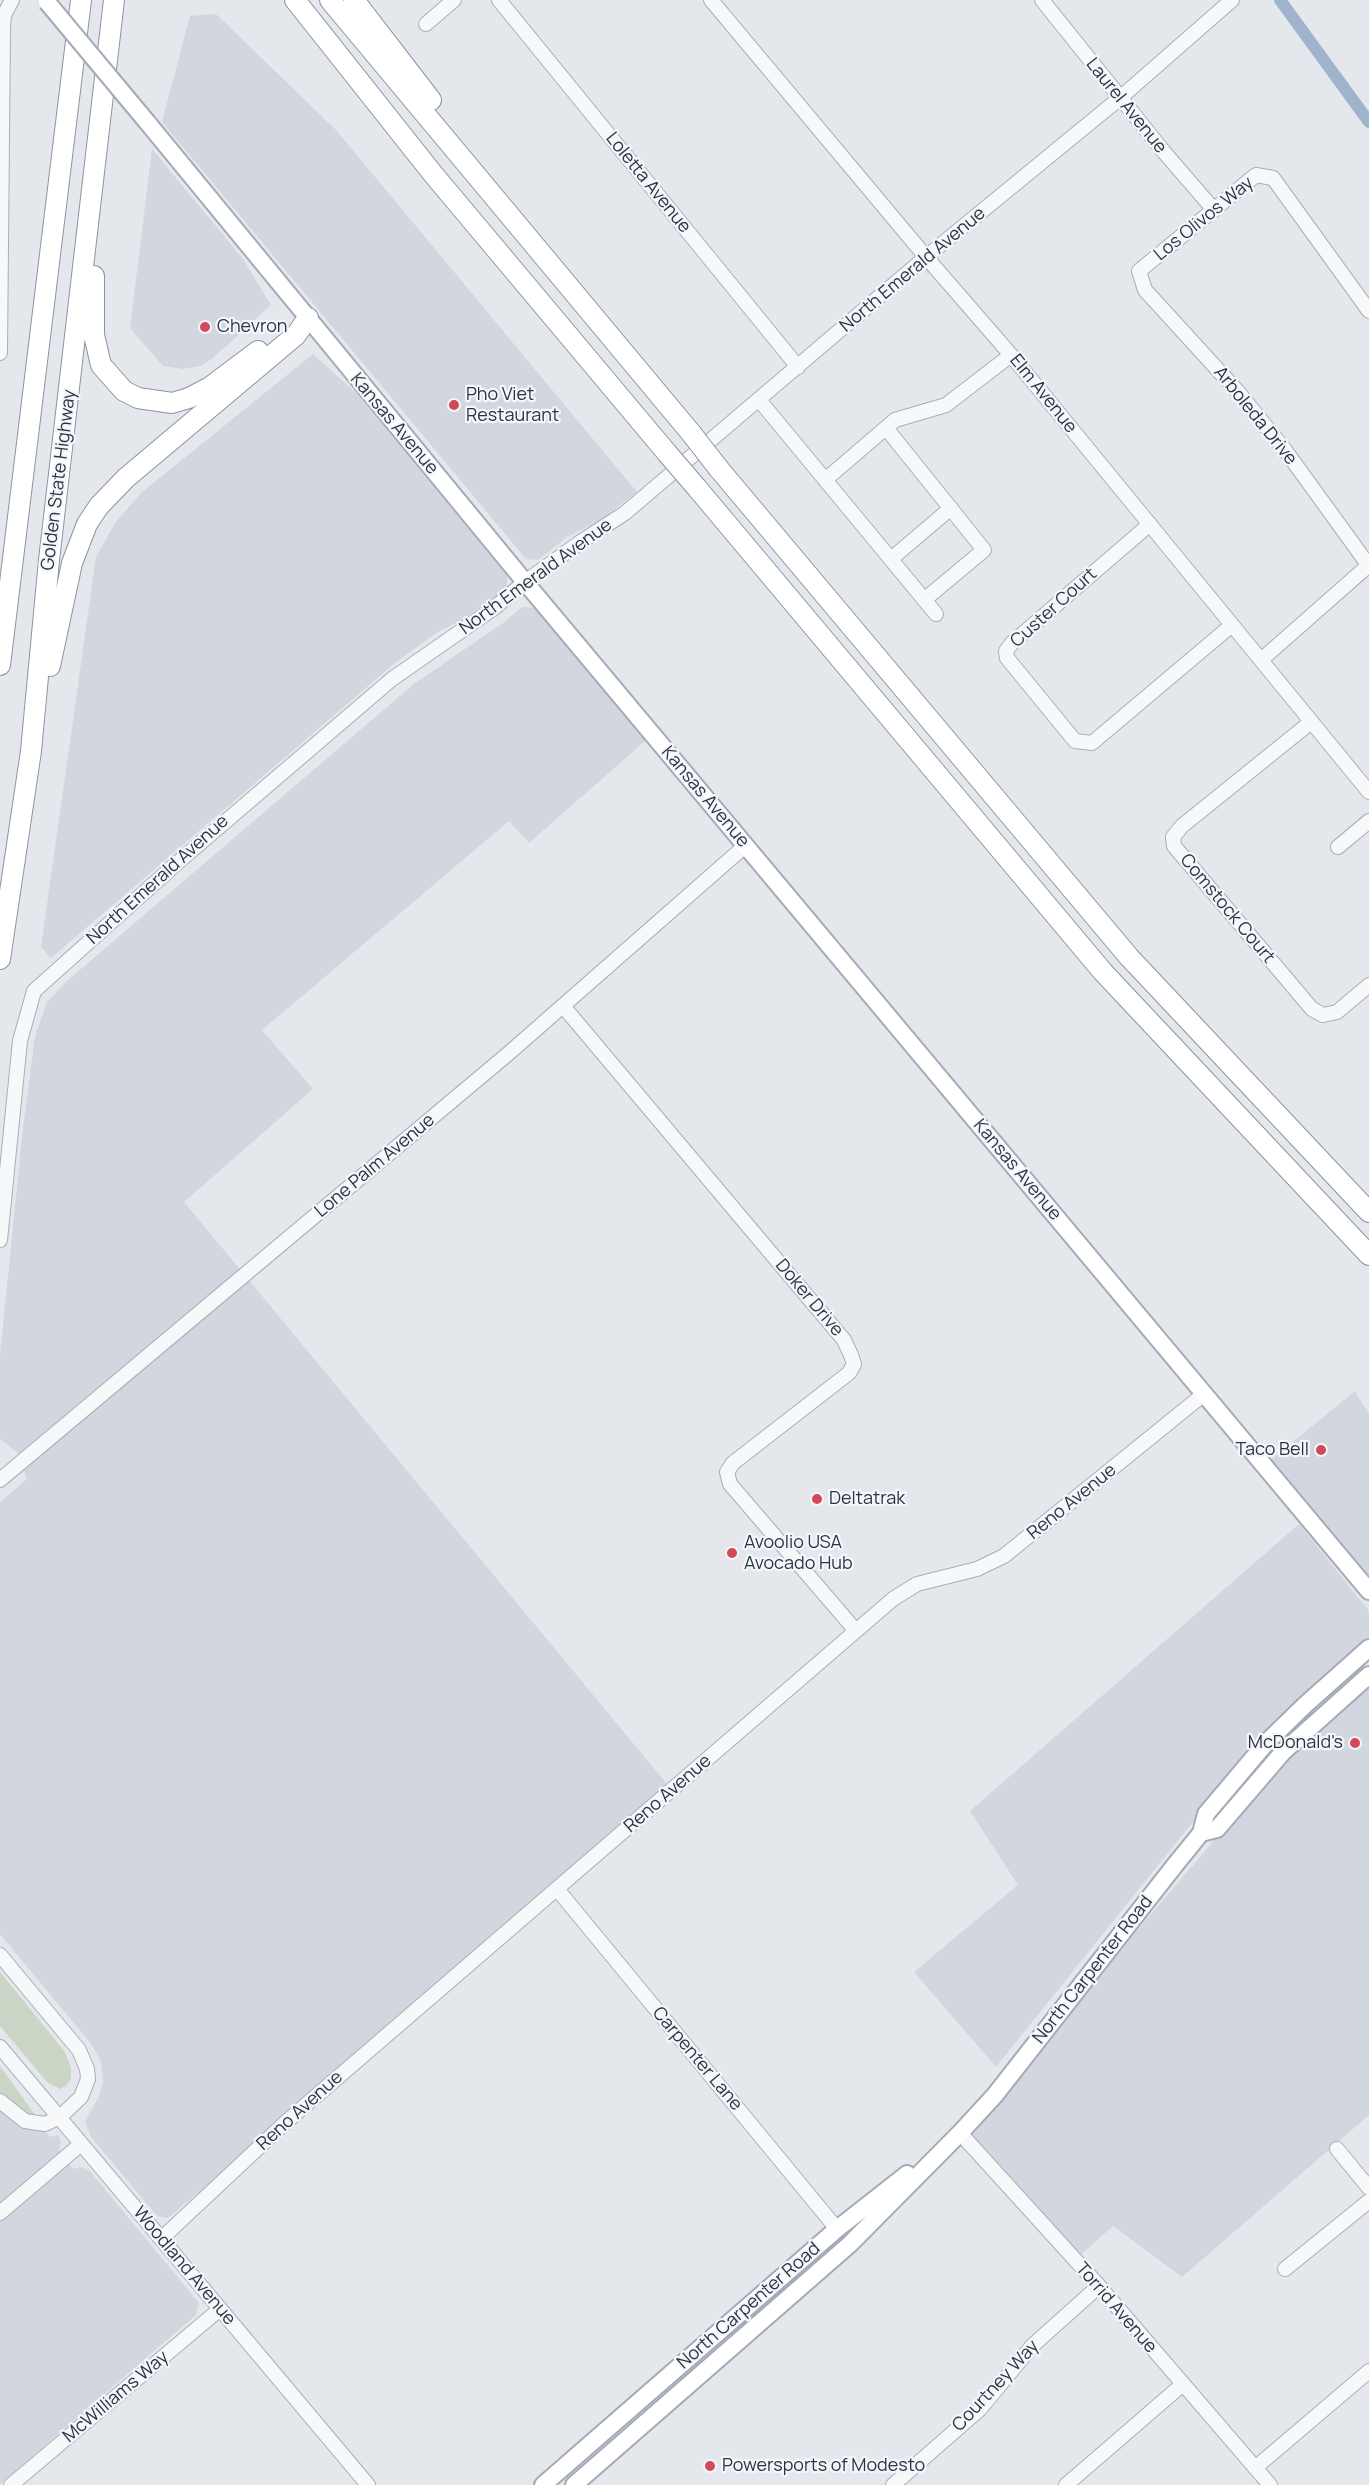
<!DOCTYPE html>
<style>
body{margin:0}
canvas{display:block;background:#e4e7ec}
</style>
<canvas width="1369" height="2485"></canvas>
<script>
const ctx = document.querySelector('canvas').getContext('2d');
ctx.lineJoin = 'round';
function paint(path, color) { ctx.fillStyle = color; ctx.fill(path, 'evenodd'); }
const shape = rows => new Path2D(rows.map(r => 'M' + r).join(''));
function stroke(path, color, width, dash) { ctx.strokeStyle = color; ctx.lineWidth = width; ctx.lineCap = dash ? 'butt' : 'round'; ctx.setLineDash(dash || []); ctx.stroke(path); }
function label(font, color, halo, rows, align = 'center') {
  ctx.font = font + ' Manrope,sans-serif'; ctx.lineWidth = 4.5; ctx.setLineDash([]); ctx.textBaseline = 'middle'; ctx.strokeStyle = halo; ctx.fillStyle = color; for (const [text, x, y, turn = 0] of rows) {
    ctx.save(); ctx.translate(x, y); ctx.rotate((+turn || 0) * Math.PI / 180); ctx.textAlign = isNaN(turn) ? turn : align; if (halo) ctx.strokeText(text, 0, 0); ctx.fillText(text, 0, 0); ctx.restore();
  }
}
const built = shape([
 [216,14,336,130,637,492,599,521,567,537,538,560,526,559,162,122,190,16],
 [152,149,243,259,271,305,212,359,200,366,183,369,163,366,130,328],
 [313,354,357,394,507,576,507,588,462,620,436,633,395,663,51,958,41,947,96,557,115,523,141,493],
 [522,607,534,608,653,734,529,843,509,821,262,1030,313,1089,184,1202,672,1790,168,2218,157,2216,91,2137,85,2122,99,2096,103,2081,101,2062,92,2045,0,1934,0,1502,27,1479,18,1453,0,1439,0,1355,22,1137,35,1036,47,1002,67,981,414,684,503,623],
 [1355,1391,1369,1414,1369,1584,1267,1463],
 [1299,1524,1369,1611,1369,1637,1304,1694,1257,1742,996,2067,914,1972,1018,1885,970,1811],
 [1369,1688,1369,2115,1182,2277,1113,2226,1078,2257,971,2134,1139,1928,1269,1777],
 [0,2092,34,2119,50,2137,59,2135,61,2143,59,2150,73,2169,81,2167,89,2170,199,2303,196,2315,0,2484]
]);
const green = shape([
 [0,1972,65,2052,71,2068,71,2079,66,2086,60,2089,47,2082,0,2026],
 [0,2066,36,2116,34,2119,0,2092]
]);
const canal = shape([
 [1280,0,1369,122]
]);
const minor = shape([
 [499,0,798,367],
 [711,0,926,257,1011,355,1369,792],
 [1042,0,1164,152,1214,210],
 [426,24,454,0],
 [1369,311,1273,178,1256,175,1139,271,1145,290,1239,393,1285,450,1369,566],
 [0,353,3,28,4,15,12,0],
 [760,401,936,614],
 [886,428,984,550,924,600],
 [825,480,895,420,946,405,1011,355],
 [1150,524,1012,643,1006,651,1007,658,1075,741,1092,743,1232,625],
 [891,559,951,508],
 [1261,660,1369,565],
 [1311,722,1182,826,1173,837,1174,846,1312,1009,1323,1015,1337,1012,1369,985],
 [1338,847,1369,821],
 [563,1006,844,1340,851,1355,854,1364,849,1373,733,1463,727,1472,730,1484,856,1631],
 [0,1240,20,1041,34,991,177,863,392,679,494,608,525,582,582,541,625,513,926,257,1120,98,1232,0],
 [0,1480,509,1053,745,846],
 [557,1889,837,2229],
 [0,1955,79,2050,87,2069,88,2079,81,2097,60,2117,45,2124,25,2121,0,2101],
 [0,2047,368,2485],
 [960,2133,1099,2286,1270,2485],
 [1337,2149,1369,2188],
 [0,2213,81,2144],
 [161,2239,286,2122,893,1599,917,1584,977,1569,1004,1556,1204,1394],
 [1285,2269,1369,2201],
 [1255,2468,1369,2371],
 [11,2485,220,2309],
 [893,2485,980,2409,1032,2346,1099,2286],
 [1066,2485,1183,2384]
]);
const major = shape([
 [147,122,525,582,1369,1591],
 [1201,1833,1217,1829,1283,1752,1369,1675],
 [543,2485,837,2229,907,2174],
 [574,2485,850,2244,960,2133,995,2095,1175,1865,1201,1833,1206,1814,1266,1743,1305,1705,1369,1648]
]);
const highway = shape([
 [295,0,433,174,667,453],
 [330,0,691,433],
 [354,0,431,100],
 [94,276,94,335,101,365,124,391,138,398,172,403,189,398,210,387,258,351],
 [719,469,1129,957,1369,1212],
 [697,488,1103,972,1369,1255],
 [0,665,81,0],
 [50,666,72,563,87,524,99,506,126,478,296,335,308,318],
 [0,959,31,751,49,560,114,0]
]);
const majorBridge = shape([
 [47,2,147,122]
]);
const highwayBridge = shape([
 [691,433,719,469],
 [667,453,697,488]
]);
const markers = [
 [205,327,6,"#d1495b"],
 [454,405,6,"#d1495b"],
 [1321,1450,6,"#d1495b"],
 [817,1499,6,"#d1495b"],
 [732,1553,6,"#d1495b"],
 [1355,1743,6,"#d1495b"],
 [710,2466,6,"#d1495b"]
];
const streetNames = [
 ["Laurel Avenue",1126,106,51],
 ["Loletta Avenue",648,183,51],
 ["Los Olivos Way",1204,219,-39],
 ["North Emerald Avenue",913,270,-40],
 ["Elm Avenue",1043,394,51],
 ["Arboleda Drive",1255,416,51],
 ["Kansas Avenue",394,424,50],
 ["Golden State Highway",59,480,-83],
 ["North Emerald Avenue",536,577,-36],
 ["Custer Court",1054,608,-42],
 ["Kansas Avenue",705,797,50],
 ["North Emerald Avenue",158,880,-42],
 ["Comstock Court",1227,909,50],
 ["Lone Palm Avenue",375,1166,-40],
 ["Kansas Avenue",1017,1170,50],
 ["Doker Drive",809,1298,50],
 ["Reno Avenue",1072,1502,-39],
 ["Reno Avenue",668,1794,-41],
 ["North Carpenter Road",1093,1970,-52],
 ["Carpenter Lane",697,2059,50],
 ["Reno Avenue",300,2111,-42],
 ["Woodland Avenue",184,2266,50],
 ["North Carpenter Road",749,2306,-41],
 ["Torrid Avenue",1116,2308,49],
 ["Courtney Way",996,2386,-47],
 ["McWilliams Way",116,2397,-40]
];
const poiNames = [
 ["Chevron",217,327],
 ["Pho Viet",466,395],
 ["Restaurant",466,416],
 ["Taco Bell",1309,1450,"right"],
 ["Deltatrak",829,1499],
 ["Avoolio USA",744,1543],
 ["Avocado Hub",744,1564],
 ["McDonald's",1343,1743,"right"],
 ["Powersports of Modesto",722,2466]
];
paint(built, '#d2d6de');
paint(green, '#c9d6c5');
stroke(canal, '#9fb4cc', 12);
stroke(minor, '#a9aeb7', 16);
stroke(major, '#a3abb8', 20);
stroke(highway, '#8b94a3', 22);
stroke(minor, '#f7f8fa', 14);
stroke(major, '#fff', 16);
stroke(highway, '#fff', 20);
stroke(majorBridge, '#a3abb8', 20, []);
stroke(highwayBridge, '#8b94a3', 22, []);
stroke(majorBridge, '#fff', 16);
stroke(highwayBridge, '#fff', 20);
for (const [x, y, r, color] of markers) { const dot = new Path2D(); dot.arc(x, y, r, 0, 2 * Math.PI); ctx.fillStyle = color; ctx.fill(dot); stroke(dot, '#f4f6f9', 2); }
label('18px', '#2b3445', '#f4f6f9', streetNames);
label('18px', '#2b3445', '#f4f6f9', poiNames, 'left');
</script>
